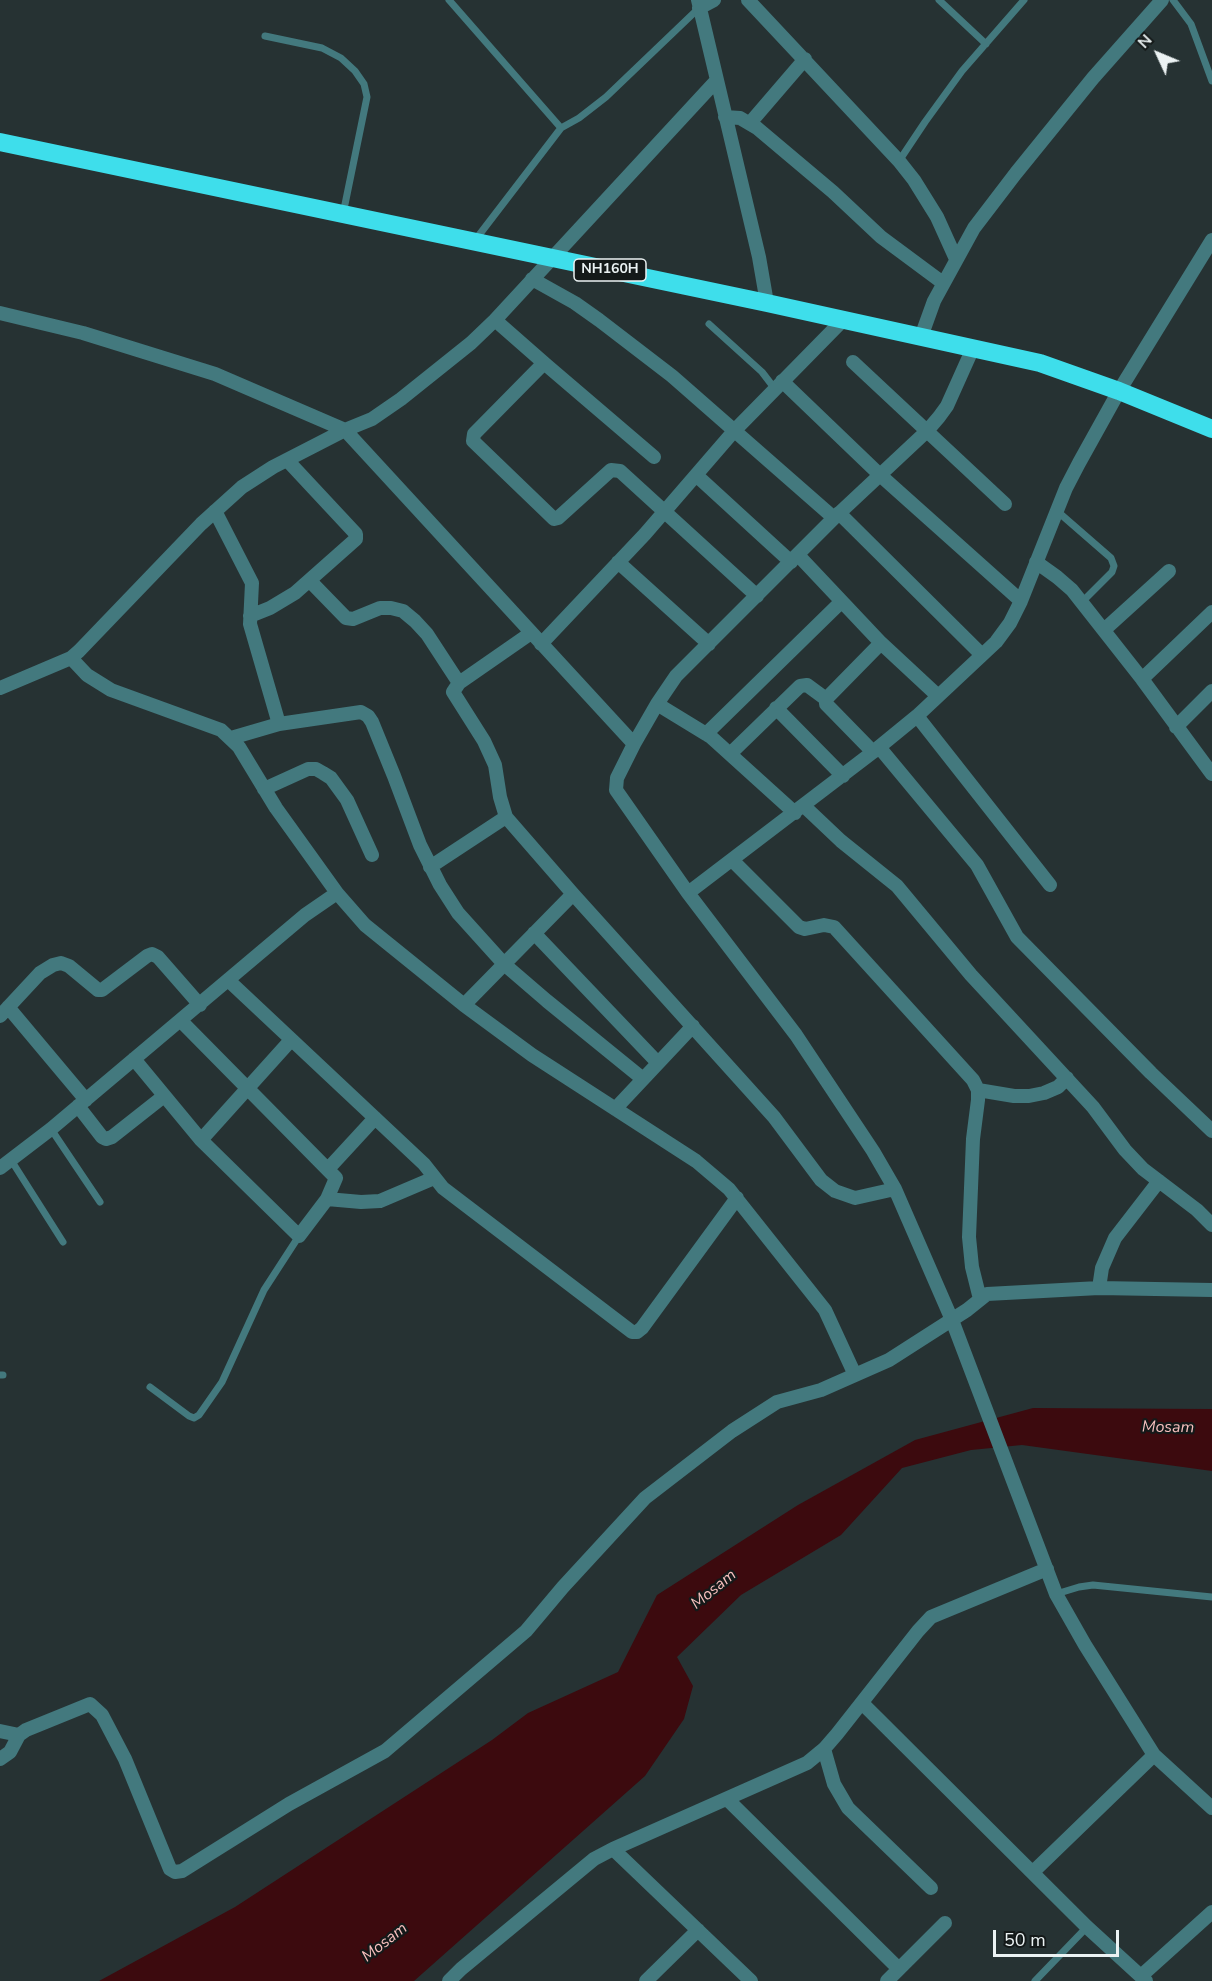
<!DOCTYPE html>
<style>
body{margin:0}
#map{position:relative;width:1212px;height:1981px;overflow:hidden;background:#263233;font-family:"Nunito Sans",sans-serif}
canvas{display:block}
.north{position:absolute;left:1128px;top:24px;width:60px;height:60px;-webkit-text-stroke:4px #141919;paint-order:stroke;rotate:314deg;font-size:16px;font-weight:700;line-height:24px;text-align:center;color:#ebf2f3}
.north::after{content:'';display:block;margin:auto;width:21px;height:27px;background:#ebf2f3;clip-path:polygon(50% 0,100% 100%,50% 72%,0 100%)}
.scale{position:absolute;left:993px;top:1930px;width:126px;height:27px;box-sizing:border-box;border:3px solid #ebf2f3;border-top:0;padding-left:8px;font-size:18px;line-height:21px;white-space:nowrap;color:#ebf2f3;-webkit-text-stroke:4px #141919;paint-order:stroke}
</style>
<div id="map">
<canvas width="1212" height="1981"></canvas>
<div class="north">N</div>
<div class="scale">50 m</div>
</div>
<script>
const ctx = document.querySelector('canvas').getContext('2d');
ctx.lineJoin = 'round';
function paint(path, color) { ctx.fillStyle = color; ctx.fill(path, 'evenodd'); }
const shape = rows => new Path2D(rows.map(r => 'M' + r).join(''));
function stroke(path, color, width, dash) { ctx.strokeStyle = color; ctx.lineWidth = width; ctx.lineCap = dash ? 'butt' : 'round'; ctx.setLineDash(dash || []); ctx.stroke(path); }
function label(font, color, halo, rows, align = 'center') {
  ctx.font = font + ' "Nunito Sans",sans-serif'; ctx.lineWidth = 4.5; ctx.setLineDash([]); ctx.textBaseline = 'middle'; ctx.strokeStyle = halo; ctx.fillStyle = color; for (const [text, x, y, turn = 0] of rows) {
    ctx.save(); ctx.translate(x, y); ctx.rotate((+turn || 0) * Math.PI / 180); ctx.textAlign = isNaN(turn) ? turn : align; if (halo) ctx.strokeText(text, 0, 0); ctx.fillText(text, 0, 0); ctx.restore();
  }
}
const water = shape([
 [1033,1408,1212,1409,1212,1471,1022,1445,971,1450,902,1468,841,1535,741,1595,677,1657,693,1686,684,1719,645,1776,414,1981,99,1981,235,1907,492,1740,528,1713,618,1672,657,1595,798,1505,915,1440]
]);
const lane = shape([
 [449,0,561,128,476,239],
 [939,0,986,44],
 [1173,0,1191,24,1212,81],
 [265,36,322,48,341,58,355,71,364,84,367,97,343,214],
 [561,128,579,118,606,97,699,8],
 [899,161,925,122,962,71,1024,0],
 [709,324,762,372,775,389],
 [1057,511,1111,558,1114,566,1112,572,1082,602],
 [51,1129,100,1202],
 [11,1160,63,1242],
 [0,1375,3,1375],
 [150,1387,189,1416,194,1418,199,1415,222,1382,264,1290,299,1236],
 [1056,1594,1079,1587,1093,1585,1212,1597],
 [1035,1981,1087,1927]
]);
const street = shape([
 [698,0,759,257,767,303],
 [748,0,899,161,914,180,937,217,956,259],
 [699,8,714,0],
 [725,117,740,118,757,128,833,192,881,237,943,283],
 [750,123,805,59],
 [532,279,575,303,599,320,672,376,834,518],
 [0,313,83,333,215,374,345,430,634,744,617,778,616,790,688,893,796,1035,873,1151,895,1189,952,1320,1056,1594,1085,1645,1154,1755,1212,1808],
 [495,320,544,363,474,434,473,441,554,519,558,518,611,470,620,471,757,596],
 [921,337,934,301,974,228,1016,173,1093,78,1162,0],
 [853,362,1005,504],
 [544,363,654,457],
 [782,381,880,475,1021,601],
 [696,475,791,562],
 [215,511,252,583,250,624,279,724],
 [839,513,982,655],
 [798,555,881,643,938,696],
 [618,562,709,644],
 [1036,562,1057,577,1072,590,1142,679,1212,774],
 [310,581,346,618,353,619,380,608,391,608,403,611,415,621,427,634,459,683],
 [250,616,270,608,295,593,356,539,356,534,287,460],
 [1104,630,1169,571],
 [531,633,459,683,453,692,484,741,495,765,500,797,506,817,573,894,774,1117,821,1180,835,1191,855,1198,895,1189],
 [541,644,645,534,734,431,843,320],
 [71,658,87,675,111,690,221,730,239,747,276,808,337,893,365,925,464,1005,532,1055,696,1161,729,1189,825,1310,855,1375],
 [1142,679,1212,612],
 [0,688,71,658,79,651,201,524,242,487,273,467,345,430,372,419,401,399,471,343,495,320,716,81],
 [657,704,711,737,795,813],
 [776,708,843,776],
 [917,716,1050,885],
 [1176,727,1212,691],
 [706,734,841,602],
 [231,738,279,724,361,712,368,716,372,722,394,776,420,845,440,885,458,913,504,964,547,1001,643,1079],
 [634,744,657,704,676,676,834,518,927,431,939,417,947,406,973,348],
 [879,747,977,865,1017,937,1151,1073,1212,1131],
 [873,752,830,708,826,704,826,699,881,643],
 [731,753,800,686,807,685,826,699],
 [264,789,308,769,316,769,323,773,331,778,347,800,372,855],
 [804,806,841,841,897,886,971,975,1093,1107,1125,1150,1143,1169,1197,1210,1212,1225],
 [732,860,799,927,805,929,824,925,834,927,973,1080,978,1090,978,1100,973,1139,969,1237,972,1267,980,1299],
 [430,867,506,817],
 [688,893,873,752,917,716,996,642,1010,623,1021,601,1066,488,1079,463,1119,391,1212,240],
 [534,933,658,1063],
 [228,980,424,1164,443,1188,632,1332,637,1332,642,1328,737,1198],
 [464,1005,573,894],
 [8,1007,86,1100],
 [0,1016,40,973,53,965,61,963,69,966,98,990,102,990,147,956,152,954,158,957,200,1005],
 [134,1059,201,1140,299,1236,327,1199,336,1178,181,1021],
 [978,1090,1014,1096,1029,1096,1044,1093,1058,1087,1067,1078],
 [78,1106,102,1137,106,1139,112,1137,164,1096],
 [615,1109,693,1026],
 [201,1140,291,1040],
 [0,1168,51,1129,305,915,337,893],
 [328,1169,375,1118],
 [327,1199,361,1202,380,1201,434,1178],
 [1099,1288,1102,1268,1115,1238,1159,1181],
 [862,1703,1087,1927,1146,1981],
 [0,1731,19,1735],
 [824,1749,834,1784,848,1808,931,1888],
 [0,1759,10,1752,19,1735,26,1730,90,1704,102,1715,125,1759,170,1869,175,1872,182,1871,289,1804,385,1751,526,1631,563,1587,645,1498,732,1431,777,1402,821,1390,889,1360,967,1310,987,1294,1099,1288,1212,1290],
 [727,1799,899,1969],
 [613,1849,751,1981],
 [1033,1872,1154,1755],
 [1141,1976,1212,1912],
 [449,1981,461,1969,594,1859,613,1849,807,1763,824,1749,837,1734,918,1631,931,1617,1047,1569],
 [646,1981,698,1930],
 [887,1981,945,1923]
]);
const highway = shape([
 [0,142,767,303,1040,363,1119,391,1212,429]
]);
const shields = [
 [610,270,72]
];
const shieldNames = [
 ["NH160H",610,270]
];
const waterNames = [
 ["Mosam",1168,1428,1],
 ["Mosam",714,1590,-39],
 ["Mosam",385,1943,-38]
];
paint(water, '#3c0a0e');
stroke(lane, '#43797e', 7);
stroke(street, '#43797e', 14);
stroke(highway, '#3edeeb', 18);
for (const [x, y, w] of shields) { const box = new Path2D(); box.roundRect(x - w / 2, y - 11, w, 22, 4.5); ctx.fillStyle = '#141919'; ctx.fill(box); stroke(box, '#ebf2f3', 1.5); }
label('bold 14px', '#ebf2f3', null, shieldNames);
label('italic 16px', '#f6bfbd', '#141919', waterNames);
</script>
